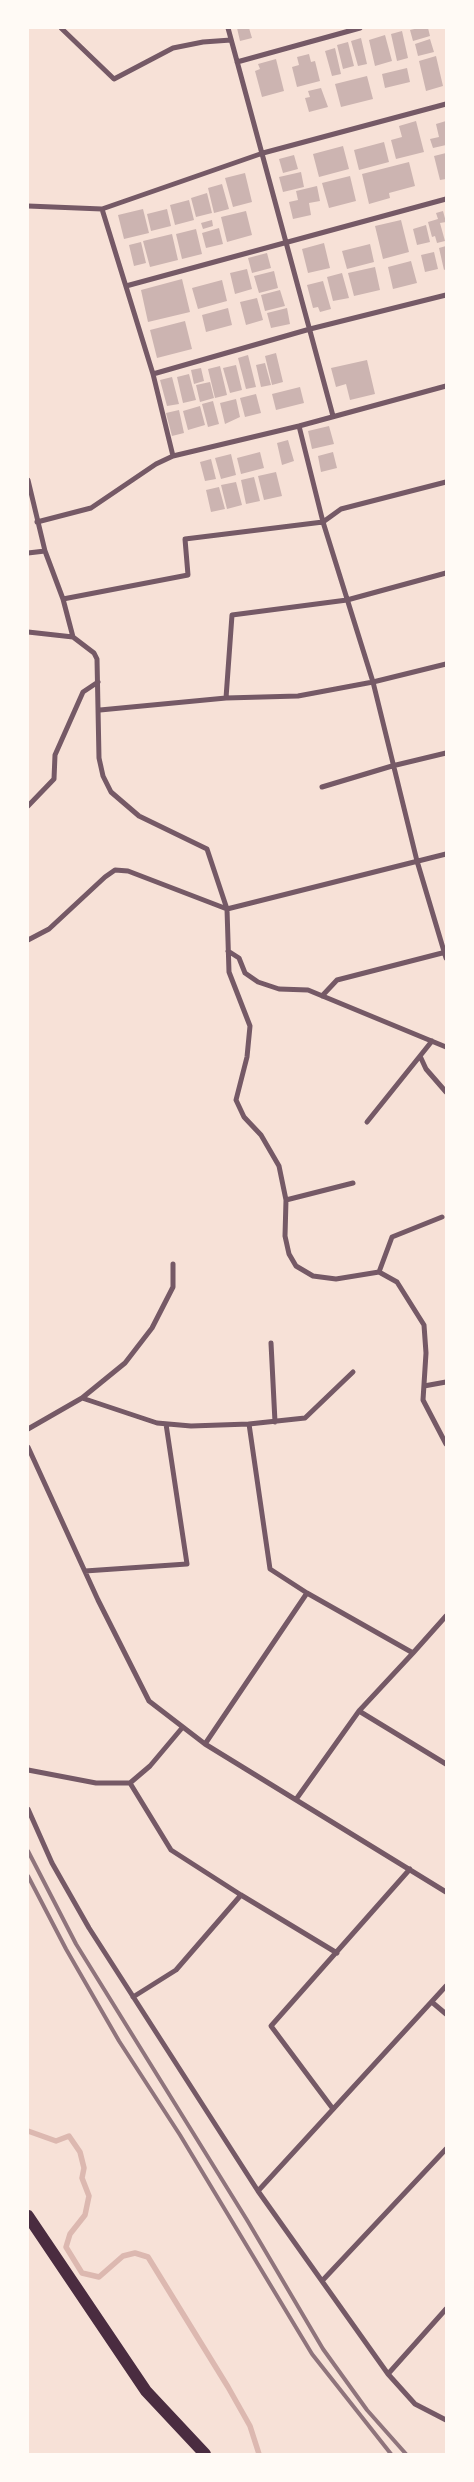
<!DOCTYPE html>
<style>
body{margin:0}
#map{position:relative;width:474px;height:2482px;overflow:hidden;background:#f7e1d7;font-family:"Exo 2",sans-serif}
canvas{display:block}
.frame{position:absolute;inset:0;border:29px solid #fffaf5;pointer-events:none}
</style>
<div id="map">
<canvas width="474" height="2482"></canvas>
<div class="frame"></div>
</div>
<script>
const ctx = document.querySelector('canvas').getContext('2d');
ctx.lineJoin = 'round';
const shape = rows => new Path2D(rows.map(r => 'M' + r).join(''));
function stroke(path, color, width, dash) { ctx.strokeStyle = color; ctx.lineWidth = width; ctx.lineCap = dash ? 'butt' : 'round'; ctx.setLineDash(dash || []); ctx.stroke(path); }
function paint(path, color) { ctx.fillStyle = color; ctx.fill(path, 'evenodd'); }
const stream = shape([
 [28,2131,56,2141,69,2136,80,2152,84,2168,82,2178,89,2196,85,2215,70,2234,66,2247,82,2273,99,2277,123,2256,135,2253,148,2257,228,2387,250,2426,259,2454]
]);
const building = shape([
 [237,28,249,28,252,38,240,41],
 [419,28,428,28,430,36,413,41,410,30],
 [402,31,408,58,397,61,391,34],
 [385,35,392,61,375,66,369,40],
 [361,38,367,64,358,66,351,41],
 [430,39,434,52,418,56,415,44],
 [348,42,354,66,343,69,337,45],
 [335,48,341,74,332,76,325,51],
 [309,54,311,62,315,61,320,81,297,87,292,67,299,65,297,57],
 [436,56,443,86,426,91,419,61],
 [276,59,284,91,262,97,255,71,260,69,258,64],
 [407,68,410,82,385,88,382,74],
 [367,76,373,99,341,107,335,84],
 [321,88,328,107,309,112,305,98,310,97,308,91],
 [416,121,424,152,396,159,391,140,402,137,399,126],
 [446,121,446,145,433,148,430,139,439,137,436,124],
 [384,142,389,162,359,170,354,150],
 [343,146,349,169,319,177,313,154],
 [446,153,446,179,440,180,434,156],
 [294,155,298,169,283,173,279,159],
 [409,162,415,186,389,193,390,198,369,204,362,174],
 [301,172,304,187,283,192,279,177],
 [245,173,252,202,233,207,225,178],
 [350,176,356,201,329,208,322,183],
 [222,184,229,209,214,213,208,188],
 [317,186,320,201,309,203,311,215,293,219,289,202,298,200,296,191],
 [207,193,212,213,196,217,191,198],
 [189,200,194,220,175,225,170,205],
 [143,209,149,233,124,239,118,215],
 [167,209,171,226,151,231,147,214],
 [246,211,252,235,227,242,221,217],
 [443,211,446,222,440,223,445,241,437,243,435,236,432,237,428,222,438,219,436,213],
 [212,220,213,226,203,229,201,223],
 [401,220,409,252,383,259,375,226],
 [426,225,430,242,417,245,413,229],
 [219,228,223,244,206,248,202,233],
 [196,229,202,254,182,259,176,234],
 [172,234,178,260,150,267,143,241],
 [141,242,146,263,134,266,129,245],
 [324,243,330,268,308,273,302,249],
 [370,244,374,262,347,269,342,251],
 [446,246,446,269,444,270,439,248],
 [434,252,438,269,425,272,421,255],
 [267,253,271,268,252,273,248,258],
 [411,261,417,283,393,289,388,267],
 [375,267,380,290,354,296,348,273],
 [247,269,252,289,235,294,230,273],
 [274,271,278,288,259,293,254,276],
 [342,273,349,298,333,301,327,277],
 [182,279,190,312,148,322,141,290],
 [222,280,227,301,198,309,192,288],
 [323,281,331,309,320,312,318,307,313,308,307,285],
 [280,290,285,306,265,311,261,295],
 [257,298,263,320,246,325,240,302],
 [228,308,232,325,206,332,202,315],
 [287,308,290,324,271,328,267,313],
 [185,321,192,349,157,358,150,330],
 [276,353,283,382,272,385,265,356],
 [248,355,256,387,246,389,238,358],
 [367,360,375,394,350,400,346,384,336,387,331,368],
 [265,363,271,385,261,387,256,365],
 [236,365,242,390,230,393,223,368],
 [220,366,227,395,215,398,208,369],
 [201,368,204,381,194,384,191,370],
 [189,374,196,400,183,403,177,377],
 [172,377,179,404,167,406,160,380],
 [210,382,214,398,200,402,196,385],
 [300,387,304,403,276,410,272,394],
 [256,394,261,413,245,417,240,398],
 [236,399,240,417,225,424,220,403],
 [213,401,219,424,208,427,202,404],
 [200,406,205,425,188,430,183,411],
 [179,410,184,433,172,436,166,413],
 [329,426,334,444,312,449,308,431],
 [288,440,294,461,282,465,277,443],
 [260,452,264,468,241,474,237,458],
 [333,452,337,468,321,472,318,456],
 [231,454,236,475,221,479,215,458],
 [211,459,216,479,205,481,200,462],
 [276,472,282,496,264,500,258,476],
 [254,477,260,501,246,504,241,480],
 [236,482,242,505,227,509,221,485],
 [219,487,225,509,211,512,206,490]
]);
const minor = shape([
 [61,28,114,79,173,48,203,42,231,40],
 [228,28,333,416],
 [237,62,360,28],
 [28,206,102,209,263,153,446,104],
 [102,209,153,374,173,456],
 [126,286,446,199],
 [153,374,310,329,446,295],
 [299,426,323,522,373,682,417,861,446,958],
 [28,480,45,551],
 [37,522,91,508,156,464,173,456,299,426,446,386],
 [28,553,45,551,63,599,73,637,94,653,97,659,99,758,103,776,111,792,139,816,207,849,227,909,446,854],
 [63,599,188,575,185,539,323,522,341,509,446,482],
 [28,632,73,637],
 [226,698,232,615,347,600,446,573],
 [100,710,226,698,298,696,373,682,446,664],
 [322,787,392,766,446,753],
 [28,806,54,779,55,755,83,692,98,682],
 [28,940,49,929,105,877,115,870,128,871,227,909,229,972,250,1026,247,1057,236,1100,244,1117,261,1135,279,1166,286,1200,285,1236,289,1254,296,1266,313,1276,336,1279,379,1272,397,1282,424,1325,426,1353,423,1400,446,1444],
 [228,951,239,958,245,973,258,982,279,989,308,990,446,1047],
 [322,996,337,980,446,952],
 [432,1041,420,1056,426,1069,446,1092],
 [367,1122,420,1056],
 [286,1200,353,1183],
 [379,1272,392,1237,442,1217],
 [271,1343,275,1422],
 [424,1386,446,1382],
 [82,1398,125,1363,152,1328,173,1287,173,1264],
 [249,1424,305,1418,353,1372],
 [28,1429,82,1398,157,1423,191,1426,249,1424,270,1569,307,1593,413,1653,359,1711,297,1798],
 [28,1447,98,1600,149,1701,205,1744,446,1892],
 [85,1571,187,1564,166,1424],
 [413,1653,446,1616],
 [359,1711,446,1764],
 [205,1744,307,1593],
 [28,1770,96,1783,130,1783,150,1766,182,1728],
 [130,1783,171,1850,241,1895,337,1953],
 [28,1809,52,1863,89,1928,258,2191,388,2374,415,2404,446,2420],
 [133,1997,176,1970,241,1895],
 [433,2003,446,2014],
 [333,2109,271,2026,410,1869],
 [258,2191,446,1986],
 [322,2281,446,2149],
 [388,2374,446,2309]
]);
const primary = shape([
 [28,2216,146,2391,205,2454]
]);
const rail = shape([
 [28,1851,76,1944,247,2220,323,2349,367,2410,406,2454],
 [28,1876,66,1949,119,2041,180,2135,312,2354,391,2454]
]);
stroke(stream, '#dcb8b0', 5.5);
paint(building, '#ccb4b1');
stroke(minor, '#755966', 5);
stroke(primary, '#4a2c40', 12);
stroke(rail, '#8f747c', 4);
</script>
